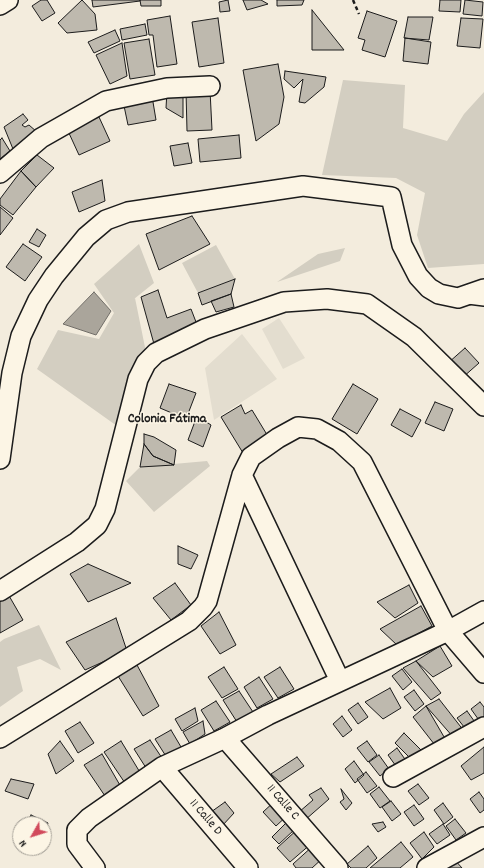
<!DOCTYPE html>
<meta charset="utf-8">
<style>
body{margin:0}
#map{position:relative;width:484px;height:868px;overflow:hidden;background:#f3ecdd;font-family:Dekko,sans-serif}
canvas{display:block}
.north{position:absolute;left:12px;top:816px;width:40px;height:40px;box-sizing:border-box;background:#fcf5e5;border:1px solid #a29e95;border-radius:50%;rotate:231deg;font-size:11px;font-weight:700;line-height:16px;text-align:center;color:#1c1c1c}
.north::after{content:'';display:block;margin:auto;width:14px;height:18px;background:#d1495b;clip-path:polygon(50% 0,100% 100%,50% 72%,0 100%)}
</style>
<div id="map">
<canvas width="484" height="868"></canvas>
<div class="north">N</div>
</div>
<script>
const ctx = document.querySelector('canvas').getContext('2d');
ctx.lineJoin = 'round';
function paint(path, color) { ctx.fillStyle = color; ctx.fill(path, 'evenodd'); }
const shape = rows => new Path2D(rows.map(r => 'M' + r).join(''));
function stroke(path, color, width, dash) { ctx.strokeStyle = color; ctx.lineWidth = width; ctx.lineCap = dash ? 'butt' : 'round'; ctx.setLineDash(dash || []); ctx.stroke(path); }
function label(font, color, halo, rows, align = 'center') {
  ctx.font = font + ' Dekko,sans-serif'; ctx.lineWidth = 3; ctx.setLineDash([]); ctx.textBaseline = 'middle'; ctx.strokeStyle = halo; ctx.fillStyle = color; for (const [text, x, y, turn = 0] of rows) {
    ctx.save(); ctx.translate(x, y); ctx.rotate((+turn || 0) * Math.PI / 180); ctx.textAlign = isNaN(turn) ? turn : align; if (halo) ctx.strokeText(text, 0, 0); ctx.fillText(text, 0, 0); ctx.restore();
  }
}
const built = shape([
 [279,318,305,358,283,369,262,329],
 [242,334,277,379,214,420,205,368]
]);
const green = shape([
 [343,80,405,85,403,128,447,141,464,114,484,92,484,264,428,268,417,235,425,193,396,178,322,175],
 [139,244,154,283,134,299,135,298,149,367,117,426,37,369,58,330,99,339,114,313,94,284],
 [216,245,235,279,198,293,182,263],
 [345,248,340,261,277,282,318,254],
 [207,461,210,466,154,512,126,481,140,467],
 [39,625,61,670,40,659,17,667,23,691,0,707,0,642,4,639]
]);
const water = shape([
 [94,292,111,311,96,335,63,324,94,292]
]);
const building = shape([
 [41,0,47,0,55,13,42,21,32,6,41,0],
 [82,0,95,14,97,30,67,33,58,23,82,0],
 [92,0,140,0,140,1,93,7,92,0],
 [140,0,161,0,161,6,141,6,140,0],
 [228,0,230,11,220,12,219,2,228,0],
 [243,0,261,0,268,4,247,10,243,0],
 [277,0,304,0,302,5,277,6,277,0],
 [440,0,461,0,460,12,439,11,440,0],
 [465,0,483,2,482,16,463,14,465,0],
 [312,10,344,50,312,50,312,10],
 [367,11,397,21,385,57,362,50,365,40,358,38,367,11],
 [170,16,177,64,157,67,153,35,149,35,147,20,170,16],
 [408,17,433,17,429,40,404,38,408,17],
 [218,18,224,63,199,67,192,22,218,18],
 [461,18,483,19,480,48,457,46,461,18],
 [145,24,147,35,122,40,120,29,145,24],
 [115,30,120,41,94,53,88,42,115,30],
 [405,38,431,42,428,64,403,61,405,38],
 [149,39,155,75,130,79,124,43,149,39],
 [122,43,127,76,110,84,96,55,122,43],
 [278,64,284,97,279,124,256,141,243,70,278,64],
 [285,71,326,77,324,87,305,103,299,102,303,79,294,88,284,79,285,71],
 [210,90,212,130,187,131,186,91,210,90],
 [167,91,183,96,183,118,166,108,167,91],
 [152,96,156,120,128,125,123,101,152,96],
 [23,114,28,120,22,125,25,127,29,125,37,132,13,149,4,127,23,114],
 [99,117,110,141,79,155,68,131,99,117],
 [239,135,241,158,200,162,198,139,239,135],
 [2,138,10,151,0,159,0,140,2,138],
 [188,143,192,163,174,166,170,146,188,143],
 [37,155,54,168,36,187,21,171,37,155],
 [21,171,36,187,13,215,0,205,0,199,21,171],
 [102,180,105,201,79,212,72,192,102,180],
 [0,207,13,218,0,235,0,207],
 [192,216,210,244,159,270,146,234,192,216],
 [37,229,46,235,39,247,29,242,37,229],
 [23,244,42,257,25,281,6,267,23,244],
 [235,279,231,294,202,305,198,293,235,279],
 [158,290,167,318,191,309,196,322,161,348,154,344,141,297,158,290],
 [231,294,234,307,216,312,211,301,231,294],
 [465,348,479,363,462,378,448,363,465,348],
 [169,384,196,393,186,419,160,408,169,384],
 [353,384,378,399,357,434,332,419,353,384],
 [435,402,453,409,444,431,425,423,435,402],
 [241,405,245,414,252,410,269,438,243,453,221,417,241,405],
 [400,409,421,420,412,437,391,425,400,409],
 [197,416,211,425,203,447,188,440,197,416],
 [144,434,154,437,176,450,174,465,153,456,144,444,144,434],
 [144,444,153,456,174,465,140,467,144,444],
 [178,546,198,555,191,569,178,564,178,546],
 [88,564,131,583,88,602,70,574,88,564],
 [175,583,191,605,171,620,153,598,175,583],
 [409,585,418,603,395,618,377,602,409,585],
 [8,594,23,620,0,633,0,599,8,594],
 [421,606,432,626,397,645,380,629,421,606],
 [219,612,236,645,220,654,201,626,219,612],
 [116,618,127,651,85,670,66,642,116,618],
 [440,646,452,666,433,677,416,661,440,646],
 [416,661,441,693,431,700,403,668,416,661],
 [137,665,159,706,143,716,118,676,137,665],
 [224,667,238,689,222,698,208,677,224,667],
 [280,667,294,689,278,698,264,677,280,667],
 [402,669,412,682,403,690,392,676,402,669],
 [259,677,273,699,257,708,244,687,259,677],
 [390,688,401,708,383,719,365,702,390,688],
 [414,690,424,704,415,711,404,697,414,690],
 [239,691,253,712,237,722,223,700,239,691],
 [439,699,464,731,454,738,426,706,439,699],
 [216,701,230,722,214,731,201,710,216,701],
 [480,702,484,707,484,721,481,723,471,709,480,702],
 [358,703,368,717,358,724,348,710,358,703],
 [426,706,447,742,438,749,413,717,426,706],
 [195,708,198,721,182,731,175,719,195,708],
 [467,711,477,725,468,732,457,718,467,711],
 [342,716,352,730,343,737,333,724,342,716],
 [203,721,205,734,190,744,183,732,203,721],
 [80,722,94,743,78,753,65,731,80,722],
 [171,730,184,752,169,761,155,739,171,730],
 [404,733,425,754,416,764,395,743,404,733],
 [150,740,164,761,148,771,134,749,150,740],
 [60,741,74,761,56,774,48,754,60,741],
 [121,741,141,774,125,783,104,752,121,741],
 [367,741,377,755,368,762,357,748,367,741],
 [484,747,484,773,471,780,461,766,484,747],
 [397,748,407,762,398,769,388,755,397,748],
 [102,754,121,787,105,796,84,765,102,754],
 [379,755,389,769,380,776,369,762,379,755],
 [297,757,304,766,280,782,271,774,297,757],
 [354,761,364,775,355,783,345,769,354,761],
 [366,772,377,786,367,793,357,779,366,772],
 [11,779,34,784,28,799,5,791,11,779],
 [418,784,429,798,419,805,408,791,418,784],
 [379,787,390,801,380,808,370,794,379,787],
 [321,788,329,799,305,820,299,812,313,800,309,795,321,788],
 [341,789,352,803,346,810,340,802,344,799,341,789],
 [479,792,484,799,484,810,480,813,470,799,479,792],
 [275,801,289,814,276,826,263,812,275,801],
 [391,801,401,814,392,821,382,807,391,801],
 [225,802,234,813,222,826,211,812,225,802],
 [443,803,453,817,444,824,434,810,443,803],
 [414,805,424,819,414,826,404,812,414,805],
 [31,815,48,823,44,834,44,824,26,824,31,815],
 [455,819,466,833,456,840,446,826,455,819],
 [287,822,294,830,279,844,272,837,287,822],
 [383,822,386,827,378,832,372,824,383,822],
 [443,824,450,835,437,844,429,834,443,824],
 [299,828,312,843,290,862,277,848,299,828],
 [424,832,434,847,422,859,410,843,424,832],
 [401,842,413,857,400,868,370,868,401,842],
 [314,845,324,857,312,868,296,868,293,864,314,845],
 [368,846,377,858,366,868,351,868,347,864,368,846],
 [454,859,462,868,439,868,454,859]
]);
const path = shape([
 [353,0,359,14]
]);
const service = shape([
 [468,299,484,301]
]);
const minor = shape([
 [0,5,8,0],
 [0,173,41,138,106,101,167,88,210,86],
 [0,459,12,373,21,336,38,300,54,276,86,237,106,220,128,212,303,186,391,197,402,245,418,276,429,288,439,294,458,298,484,289],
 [242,475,340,681],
 [0,591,77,542,97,525,105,509,138,379,146,363,156,353,205,329,284,302,327,299,367,304,414,337,484,406],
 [0,738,189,621,203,607,207,601,242,475,251,457,278,438,298,427,317,429,339,441,362,462,448,631,484,673],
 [225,738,338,868],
 [162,767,248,868],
 [393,777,484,727],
 [95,868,77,844,77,830,89,818,162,767,225,738,268,715,448,631,484,611],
 [427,868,484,837]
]);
const streetNames = [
 ["11 Calle C",282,803,49],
 ["11 Calle D",205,818,49]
];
const neighbourhoodNames = [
 ["Colonia Fátima",167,420]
];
paint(built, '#e3ddcf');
paint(green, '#d3cec1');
paint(water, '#aaa59b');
stroke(water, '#716e68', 1);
paint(building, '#beb9ae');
stroke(building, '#1c1c1c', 1);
stroke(service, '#1c1c1c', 12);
stroke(minor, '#1c1c1c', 22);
stroke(path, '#1c1c1c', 2.5, [4, 3]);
stroke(service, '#fcf5e5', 9);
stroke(minor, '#fcf5e5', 19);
label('13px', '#1c1c1c', '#fcf5e5', streetNames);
label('bold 14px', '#1c1c1c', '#fcf5e5', neighbourhoodNames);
</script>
